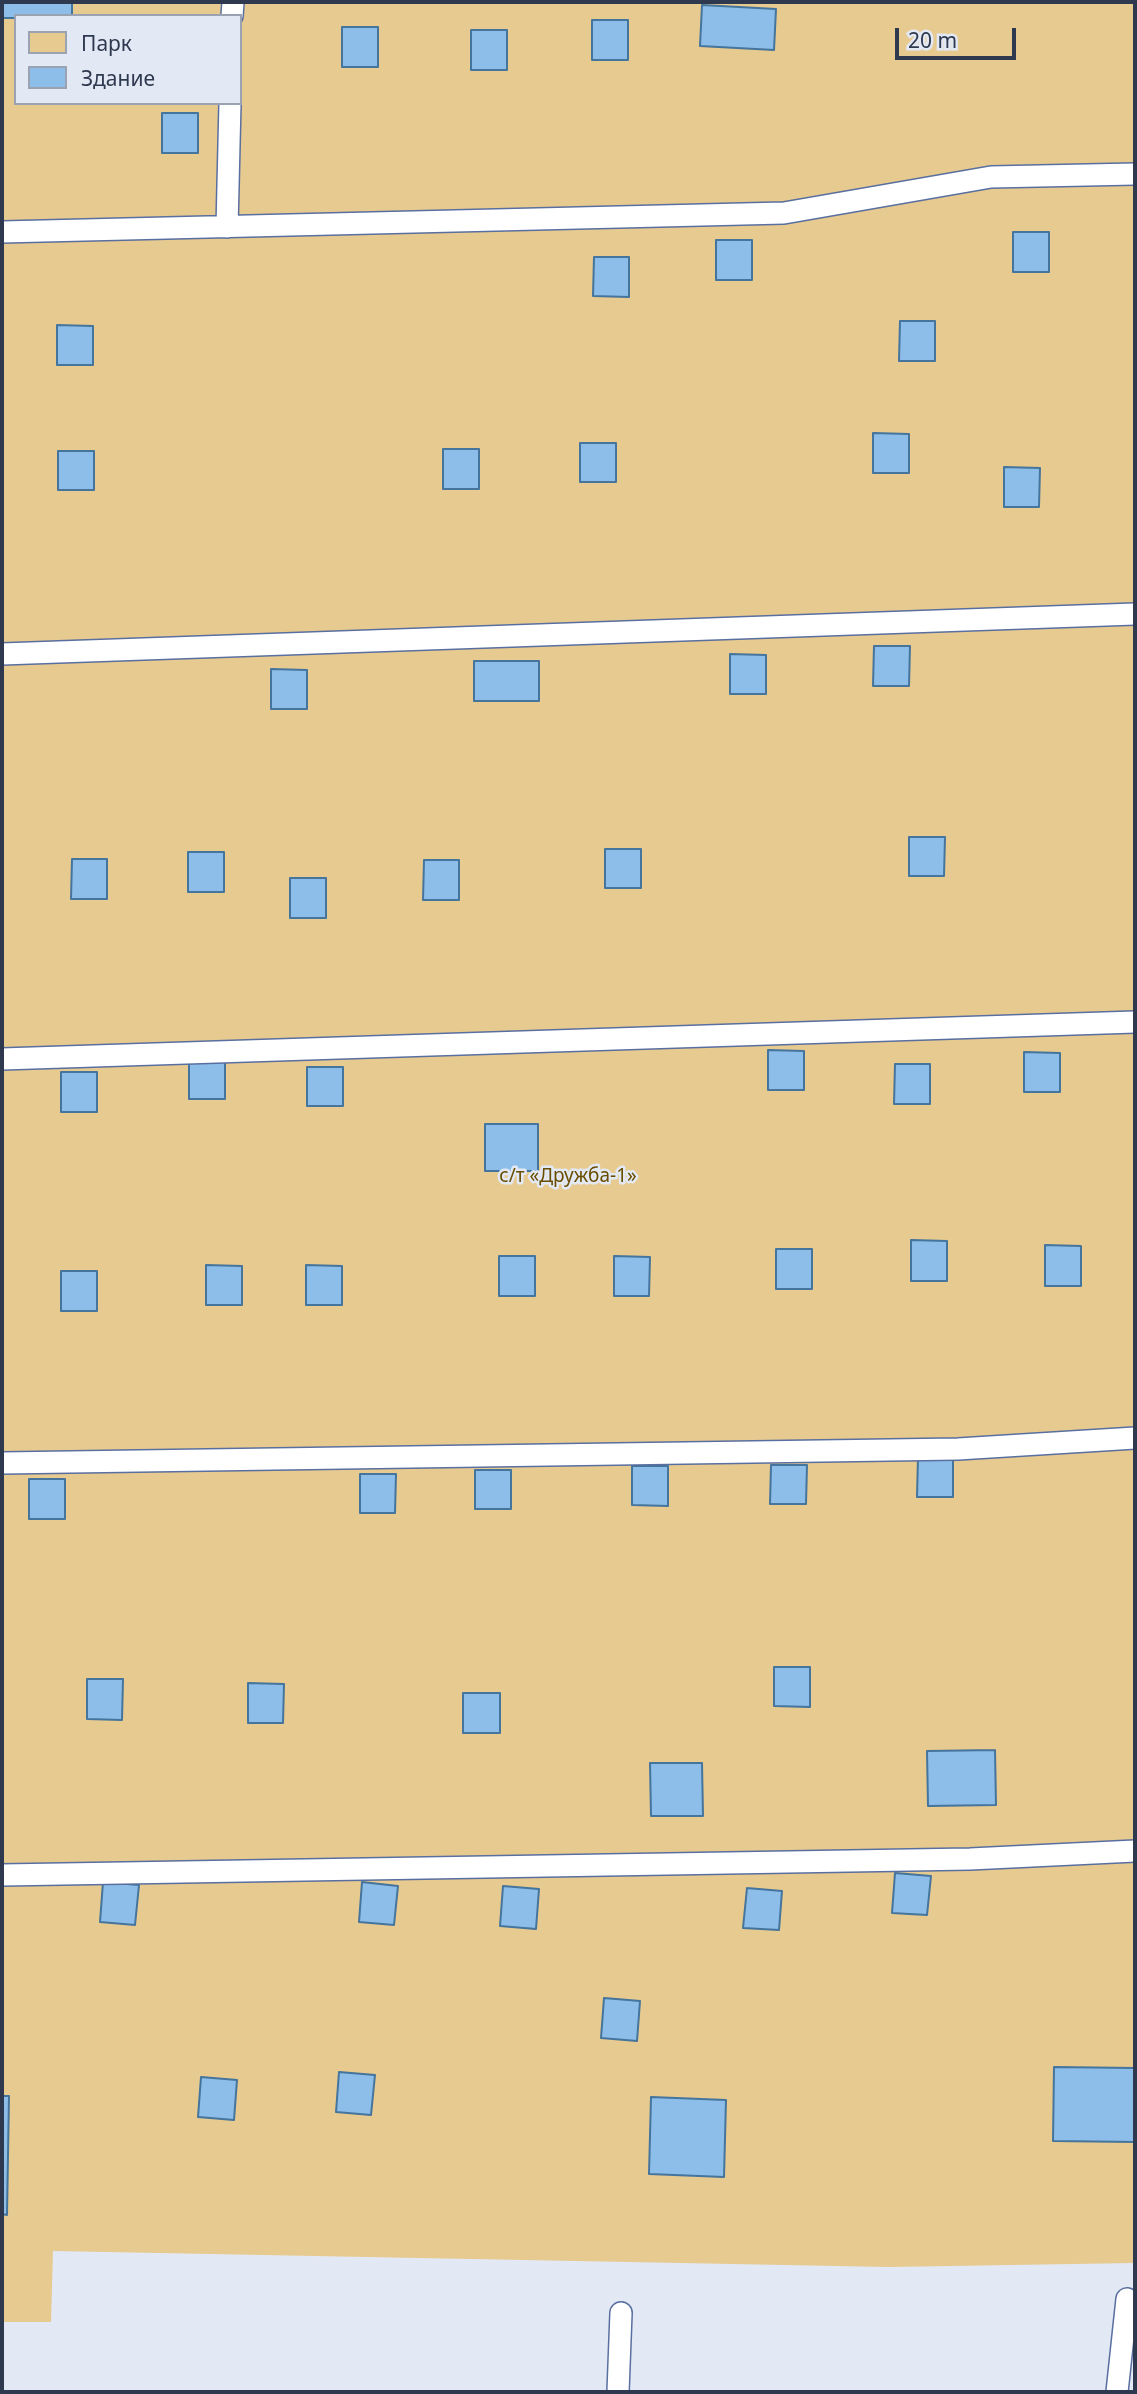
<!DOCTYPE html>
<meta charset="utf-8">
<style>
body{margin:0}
#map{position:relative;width:1137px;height:2394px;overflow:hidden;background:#e3e9f4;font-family:"Noto Sans",sans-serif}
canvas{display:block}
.frame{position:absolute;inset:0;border:4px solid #2e384e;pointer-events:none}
.legend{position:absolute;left:14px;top:14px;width:228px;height:91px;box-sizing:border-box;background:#e3e9f4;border:2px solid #9ba2b2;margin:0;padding:9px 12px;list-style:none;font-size:21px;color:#2e384e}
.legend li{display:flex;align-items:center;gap:14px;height:35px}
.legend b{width:35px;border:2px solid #9ba2b2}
.scale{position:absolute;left:895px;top:28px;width:121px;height:32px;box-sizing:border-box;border:4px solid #2e384e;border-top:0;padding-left:9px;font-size:21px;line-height:24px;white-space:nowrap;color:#2e384e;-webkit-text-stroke:5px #e3e9f4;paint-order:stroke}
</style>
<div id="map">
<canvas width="1137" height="2394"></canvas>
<div class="frame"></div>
<ul class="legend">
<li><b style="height:19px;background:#e7ca90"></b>Парк</li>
<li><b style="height:19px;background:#8dbee9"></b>Здание</li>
</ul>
<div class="scale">20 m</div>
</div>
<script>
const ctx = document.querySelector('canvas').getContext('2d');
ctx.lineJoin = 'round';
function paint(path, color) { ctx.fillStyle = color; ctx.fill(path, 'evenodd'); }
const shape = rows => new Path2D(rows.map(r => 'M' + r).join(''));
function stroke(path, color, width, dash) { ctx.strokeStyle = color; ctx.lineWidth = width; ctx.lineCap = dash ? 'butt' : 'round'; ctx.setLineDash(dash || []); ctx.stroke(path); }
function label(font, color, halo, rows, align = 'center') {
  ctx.font = font + ' "Noto Sans",sans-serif'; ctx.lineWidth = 5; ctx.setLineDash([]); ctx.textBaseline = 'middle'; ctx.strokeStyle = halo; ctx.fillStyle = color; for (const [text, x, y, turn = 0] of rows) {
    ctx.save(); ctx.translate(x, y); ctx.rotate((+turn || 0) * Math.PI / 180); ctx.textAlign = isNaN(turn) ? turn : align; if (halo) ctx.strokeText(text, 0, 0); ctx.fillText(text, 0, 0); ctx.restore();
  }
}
const green = shape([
 [2,2,1135,2,1135,2263,889,2267,53,2251,51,2322,2,2322],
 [16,16,240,16,240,103,16,103]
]);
const building = shape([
 [2,2,72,2,72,16,16,16,16,18,2,18,2,2],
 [702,5,776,9,774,50,700,46,702,5],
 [592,20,628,20,628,60,592,60,592,20],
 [342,27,378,27,378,67,342,67,342,27],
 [471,30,507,30,507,70,471,70,471,30],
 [162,113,198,113,198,153,162,153,162,113],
 [1013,232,1049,232,1049,272,1013,272,1013,232],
 [716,240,752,240,752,280,716,280,716,240],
 [594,257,629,257,629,297,593,296,594,257],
 [900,321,935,321,935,361,899,361,900,321],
 [57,325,93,326,93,365,57,365,57,325],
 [873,433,909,434,909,473,873,473,873,433],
 [580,443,616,443,616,482,580,482,580,443],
 [443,449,479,449,479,489,443,489,443,449],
 [58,451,94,451,94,490,58,490,58,451],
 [1004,467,1040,468,1039,507,1004,507,1004,467],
 [874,646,910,646,909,686,873,686,874,646],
 [730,654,766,655,766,694,730,694,730,654],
 [474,661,539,661,539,701,474,701,474,661],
 [271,669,307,670,307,709,271,709,271,669],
 [909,837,945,837,944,876,909,876,909,837],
 [605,849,641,849,641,888,605,888,605,849],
 [188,852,224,852,224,892,188,892,188,852],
 [72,859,107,859,107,899,71,899,72,859],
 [424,860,459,860,459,900,423,900,424,860],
 [290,878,326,878,326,918,290,918,290,878],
 [768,1050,804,1051,804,1090,768,1090,768,1050],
 [1024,1052,1060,1053,1060,1092,1024,1092,1024,1052],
 [189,1060,225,1060,225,1099,189,1099,189,1060],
 [895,1064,930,1064,930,1104,894,1104,895,1064],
 [307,1067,343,1067,343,1106,307,1106,307,1067],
 [61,1072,97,1072,97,1112,61,1112,61,1072],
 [485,1124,538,1124,538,1171,485,1171,485,1124],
 [911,1240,947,1241,947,1281,911,1281,911,1240],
 [1045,1245,1081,1246,1081,1286,1045,1286,1045,1245],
 [776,1249,812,1249,812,1289,776,1289,776,1249],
 [499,1256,535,1256,535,1296,499,1296,499,1256],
 [614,1256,650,1257,649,1296,614,1296,614,1256],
 [206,1265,242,1266,242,1305,206,1305,206,1265],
 [306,1265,342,1266,342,1305,306,1305,306,1265],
 [61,1271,97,1271,97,1311,61,1311,61,1271],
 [918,1457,953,1458,953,1497,917,1497,918,1457],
 [771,1465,807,1465,806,1504,770,1504,771,1465],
 [632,1466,668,1466,668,1506,632,1505,632,1466],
 [475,1470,511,1470,511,1509,475,1509,475,1470],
 [360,1474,396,1474,395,1513,360,1513,360,1474],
 [29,1479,65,1479,65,1519,29,1519,29,1479],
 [774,1667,810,1667,810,1707,774,1706,774,1667],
 [87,1679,123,1679,122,1720,87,1719,87,1679],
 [248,1683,284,1684,283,1723,248,1723,248,1683],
 [463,1693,500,1693,500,1733,463,1733,463,1693],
 [995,1750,996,1805,928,1806,927,1751,995,1750],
 [650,1763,702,1763,703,1816,651,1816,650,1763],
 [895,1873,931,1876,927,1915,892,1913,895,1873],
 [103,1882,139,1885,135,1925,100,1922,103,1882],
 [362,1882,398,1886,394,1925,359,1922,362,1882],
 [503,1886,539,1889,536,1929,500,1926,503,1886],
 [747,1888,782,1891,779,1930,743,1928,747,1888],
 [604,1998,640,2001,637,2041,601,2038,604,1998],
 [1054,2067,1135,2068,1135,2142,1053,2141,1054,2067],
 [339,2072,375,2075,371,2115,336,2112,339,2072],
 [201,2077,237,2080,234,2120,198,2117,201,2077],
 [2,2096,9,2096,7,2215,2,2214,2,2096],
 [651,2097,726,2100,724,2177,649,2174,651,2097]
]);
const service = shape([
 [232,16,233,2],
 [227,227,230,103],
 [2,232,784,213,991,177,1135,174],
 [2,654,1135,614],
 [2,1059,1135,1022],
 [2,1463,958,1449,1135,1438],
 [2,1875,970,1859,1135,1851],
 [618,2392,621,2313],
 [1117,2392,1127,2299]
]);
const parkNames = [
 ["с/т «Дружба-1»",568,1177]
];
paint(green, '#e7ca90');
paint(building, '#8dbee9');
stroke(building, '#45749c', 2);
stroke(service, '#596fa0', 24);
stroke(service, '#fff', 21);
label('19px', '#6a4e00', '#e3e9f4', parkNames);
</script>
